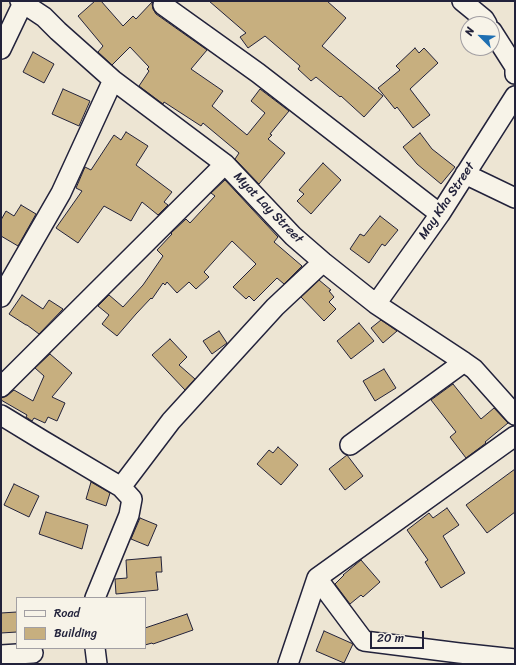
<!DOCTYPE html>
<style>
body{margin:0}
#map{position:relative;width:516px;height:665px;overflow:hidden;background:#ede5d3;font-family:Sriracha,sans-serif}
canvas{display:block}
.frame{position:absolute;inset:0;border:2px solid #22223b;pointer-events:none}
.legend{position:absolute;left:16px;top:597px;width:130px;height:52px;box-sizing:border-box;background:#f7f3e8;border:1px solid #a29fa3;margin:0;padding:5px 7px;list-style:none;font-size:12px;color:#22223b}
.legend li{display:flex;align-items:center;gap:8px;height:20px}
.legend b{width:20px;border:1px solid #a29fa3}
.north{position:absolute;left:460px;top:16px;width:40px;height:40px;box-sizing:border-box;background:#f7f3e8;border:1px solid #a29fa3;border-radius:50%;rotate:294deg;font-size:11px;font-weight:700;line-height:16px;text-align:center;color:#22223b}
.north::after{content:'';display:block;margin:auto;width:14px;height:18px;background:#1f6fb2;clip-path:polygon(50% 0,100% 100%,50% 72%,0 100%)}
.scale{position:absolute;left:370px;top:631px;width:54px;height:18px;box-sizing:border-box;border:2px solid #22223b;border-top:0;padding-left:5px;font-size:12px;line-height:14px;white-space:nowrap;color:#22223b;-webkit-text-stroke:3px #f7f3e8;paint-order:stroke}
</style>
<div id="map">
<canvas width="516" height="665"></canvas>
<div class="frame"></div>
<ul class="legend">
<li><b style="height:5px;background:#f7f3e8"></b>Road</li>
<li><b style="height:11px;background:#c7af7f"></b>Building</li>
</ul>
<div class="north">N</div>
<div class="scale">20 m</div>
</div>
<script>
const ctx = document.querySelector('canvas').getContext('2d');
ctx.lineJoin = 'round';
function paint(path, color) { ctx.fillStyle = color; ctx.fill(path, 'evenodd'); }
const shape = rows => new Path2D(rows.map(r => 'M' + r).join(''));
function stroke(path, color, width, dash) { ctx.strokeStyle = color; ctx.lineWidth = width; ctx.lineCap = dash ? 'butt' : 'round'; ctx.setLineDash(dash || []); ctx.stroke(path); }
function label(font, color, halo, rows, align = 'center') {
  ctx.font = font + ' Sriracha,sans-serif'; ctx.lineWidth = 3.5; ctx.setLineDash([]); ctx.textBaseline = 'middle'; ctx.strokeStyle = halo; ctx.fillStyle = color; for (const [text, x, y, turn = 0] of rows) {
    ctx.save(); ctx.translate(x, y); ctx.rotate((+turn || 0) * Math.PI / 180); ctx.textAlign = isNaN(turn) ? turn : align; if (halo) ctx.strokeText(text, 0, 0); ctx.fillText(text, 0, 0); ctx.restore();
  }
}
const building = shape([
 [95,1,101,1,123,26,133,16,136,19,153,1,152,4,153,9,156,14,207,50,191,69,223,91,212,106,247,135,265,113,251,101,260,89,289,111,270,134,272,135,268,139,285,153,259,184,235,159,239,153,203,123,201,126,164,102,163,104,139,86,149,71,147,69,149,67,130,47,112,65,98,52,103,46,78,16,95,1],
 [209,1,327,1,346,18,322,46,383,96,364,117,341,96,340,97,316,77,311,81,298,69,300,66,265,36,248,48,240,37,246,33,209,1],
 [415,48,419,53,424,48,438,63,410,89,430,115,413,128,397,107,395,109,378,88,400,70,396,66,415,48],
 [33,52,54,64,44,83,23,72,33,52],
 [63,89,90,101,79,126,52,114,63,89],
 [126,132,148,146,136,165,172,192,164,202,168,205,158,215,142,202,131,221,104,206,78,243,56,228,82,191,76,188,85,167,91,170,114,135,121,140,126,132],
 [420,133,432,149,455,167,441,184,417,164,403,147,420,133],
 [323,163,341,180,311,214,297,201,304,194,299,190,323,163],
 [225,180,278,237,274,242,302,266,284,284,277,278,254,301,249,296,246,299,233,287,256,264,232,241,204,272,209,277,196,289,189,282,177,293,167,282,165,285,163,283,152,299,151,298,136,314,117,336,102,324,109,315,98,306,109,295,123,307,143,285,163,256,157,250,172,234,171,233,186,219,190,223,215,196,211,193,225,180],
 [21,205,36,214,18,246,1,236,1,220,6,211,14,216,21,205],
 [380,216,398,230,385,246,382,244,369,263,350,249,360,234,364,236,380,216],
 [319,280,331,290,329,291,334,297,329,302,336,309,324,321,301,297,319,280],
 [22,295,43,309,49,300,63,309,39,334,27,325,26,325,9,314,22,295],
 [381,320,397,331,383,343,371,328,381,320],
 [359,323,374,341,351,359,337,341,359,323],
 [219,331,227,343,212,354,203,341,219,331],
 [170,339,187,357,179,365,195,379,185,390,152,355,170,339],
 [50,354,72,373,52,397,65,403,57,421,48,417,45,423,34,418,32,421,26,417,27,415,1,400,1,398,4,397,8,395,14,390,33,401,44,376,35,368,50,354],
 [384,369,396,388,375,401,363,381,384,369],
 [453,384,481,419,494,408,508,423,485,442,486,443,466,458,450,437,456,432,431,400,453,384],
 [278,447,298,465,281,485,257,464,269,450,273,453,278,447],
 [347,455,363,476,345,490,329,469,347,455],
 [515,469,515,512,487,533,466,505,515,469],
 [91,482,110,493,106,506,86,499,91,482],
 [14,484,39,496,29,517,4,505,14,484],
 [447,508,459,525,443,536,465,573,441,588,425,562,428,560,407,530,429,513,433,518,447,508],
 [46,512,88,525,82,549,39,534,46,512],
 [140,518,157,525,148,546,131,539,140,518],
 [161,557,162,572,156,572,158,590,116,594,115,579,127,578,126,560,161,557],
 [361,560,380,582,363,597,361,595,350,604,335,584,344,575,343,575,361,560],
 [17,612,17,632,1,633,1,613,17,612],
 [187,614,193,630,153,644,152,643,145,645,145,628,187,614],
 [324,631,351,643,353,644,344,663,316,651,324,631]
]);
const street = shape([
 [20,1,44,17,58,31,113,80,225,164,293,236,323,262,376,304,464,362,474,369,515,415],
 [462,1,484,19,487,24],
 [163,5,258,73,440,214],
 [492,31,515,67,515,74],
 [1,49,23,3],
 [465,174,515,198],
 [1,297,61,193,113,80],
 [376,304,440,214,515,96],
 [1,387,225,164],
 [1,415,42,440,121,487,132,499,129,515,95,598],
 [350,445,464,362],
 [121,487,171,421,275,307,323,262],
 [317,578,364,641,459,653,515,659],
 [95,648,97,664],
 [1,655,33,653],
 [288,664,317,578,515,436]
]);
const streetNames = [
 ["May Kha Street",447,201,-56],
 ["Myat Lay Street",268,208,46]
];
paint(building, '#c7af7f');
stroke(building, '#22223b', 1);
stroke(street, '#22223b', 22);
stroke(street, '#f7f3e8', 19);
label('13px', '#22223b', '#f7f3e8', streetNames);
</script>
